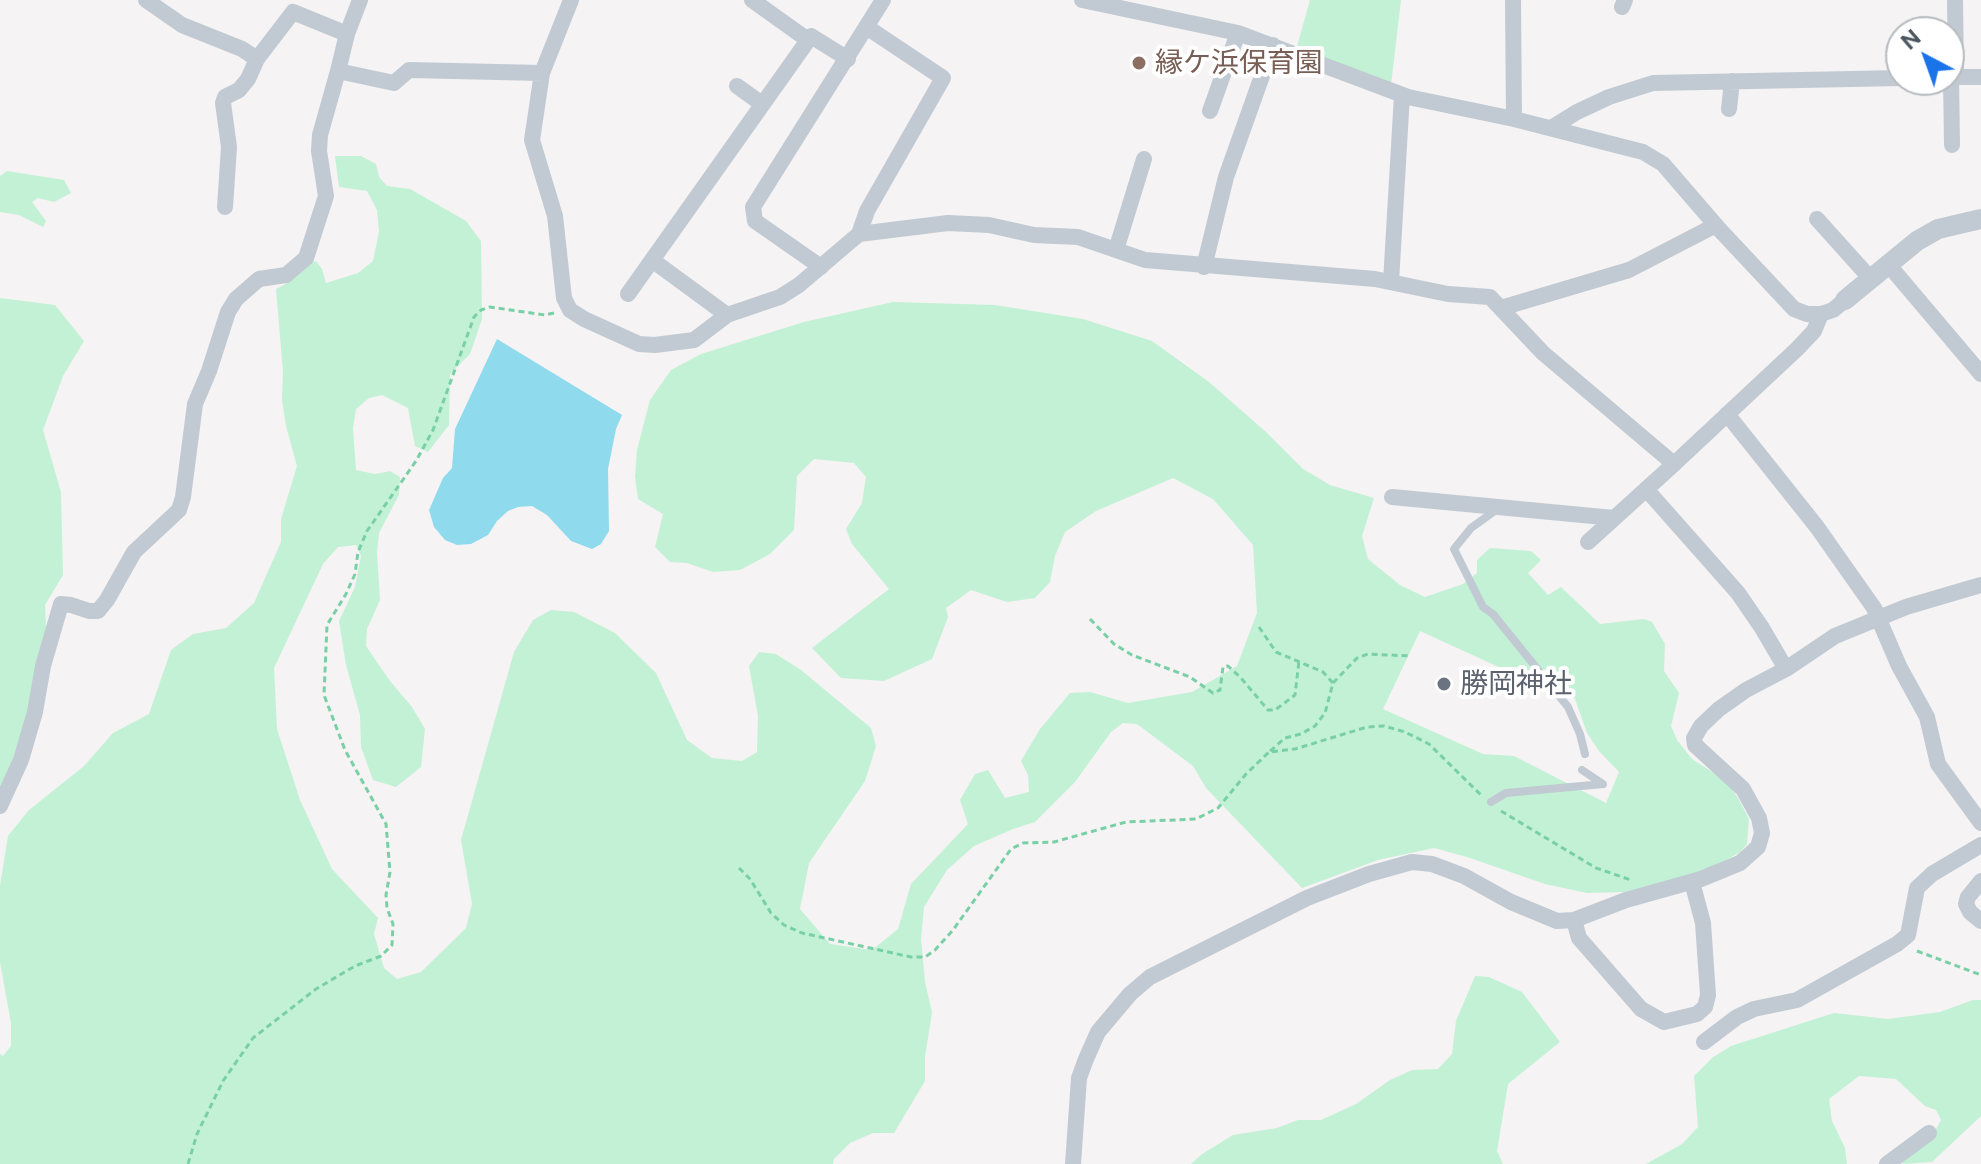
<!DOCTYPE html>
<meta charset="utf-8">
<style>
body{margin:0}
#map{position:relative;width:1981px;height:1164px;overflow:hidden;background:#f5f3f3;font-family:"Public Sans",sans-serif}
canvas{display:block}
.north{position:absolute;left:1885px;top:16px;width:80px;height:80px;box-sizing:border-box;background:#fff;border:2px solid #b7bbc0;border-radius:50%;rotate:319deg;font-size:22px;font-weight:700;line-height:32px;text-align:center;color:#4a5661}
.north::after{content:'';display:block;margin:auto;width:28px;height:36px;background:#1a73e8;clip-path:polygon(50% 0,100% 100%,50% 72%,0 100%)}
</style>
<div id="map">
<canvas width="1981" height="1164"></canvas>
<div class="north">N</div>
</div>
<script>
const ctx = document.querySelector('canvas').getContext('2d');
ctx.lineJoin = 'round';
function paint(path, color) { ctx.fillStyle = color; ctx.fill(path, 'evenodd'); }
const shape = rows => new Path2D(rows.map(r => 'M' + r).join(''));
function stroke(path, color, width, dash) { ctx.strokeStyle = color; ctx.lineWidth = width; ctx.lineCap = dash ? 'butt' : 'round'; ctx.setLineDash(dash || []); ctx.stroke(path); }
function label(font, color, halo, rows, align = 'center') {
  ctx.font = font + ' "Public Sans","Noto Sans JP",sans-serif'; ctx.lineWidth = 8; ctx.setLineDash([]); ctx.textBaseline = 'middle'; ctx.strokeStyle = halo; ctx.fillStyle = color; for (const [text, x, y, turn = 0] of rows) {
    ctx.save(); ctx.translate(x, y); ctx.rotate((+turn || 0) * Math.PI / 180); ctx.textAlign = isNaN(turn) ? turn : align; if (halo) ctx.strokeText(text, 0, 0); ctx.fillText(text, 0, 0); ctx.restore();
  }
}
const green = shape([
 [1310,0,1401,0,1391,85,1296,50],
 [335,156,361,156,376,164,379,177,387,186,410,189,466,221,481,241,482,319,470,354,450,374,449,425,428,452,415,446,408,408,382,395,369,398,356,409,353,428,356,470,375,474,390,471,400,477,399,495,379,533,377,552,380,600,367,629,366,646,390,681,412,707,425,729,421,767,396,787,373,780,361,747,360,715,346,665,339,621,355,587,361,556,356,545,338,547,323,564,274,668,277,729,300,800,332,869,378,918,374,934,384,968,397,979,421,972,466,928,472,904,461,840,514,652,533,620,551,610,574,612,615,633,656,673,687,740,712,758,742,761,757,752,758,716,749,666,759,652,776,654,801,670,871,728,876,746,865,781,809,863,800,909,830,944,872,950,898,929,911,884,968,824,960,800,975,774,988,770,1005,798,1029,792,1028,775,1021,761,1040,729,1070,693,1090,692,1128,703,1192,692,1237,666,1257,613,1253,545,1213,499,1173,478,1096,511,1065,532,1055,556,1050,582,1035,598,1007,602,971,590,946,608,948,617,932,659,884,681,841,678,812,648,889,589,852,544,846,529,862,503,866,477,854,463,814,459,797,476,794,530,770,554,740,570,713,572,687,563,670,562,655,547,663,514,638,499,635,477,637,450,650,400,671,370,701,354,804,322,893,302,995,305,1083,319,1152,341,1209,382,1266,432,1303,469,1330,485,1374,498,1362,536,1368,559,1400,585,1425,597,1463,584,1477,573,1477,560,1490,548,1531,551,1541,560,1528,573,1548,595,1561,587,1600,624,1644,619,1652,622,1665,644,1664,671,1679,693,1671,726,1677,740,1692,759,1726,781,1738,798,1749,819,1747,844,1740,852,1713,868,1625,892,1587,893,1545,884,1467,857,1434,848,1378,860,1302,888,1206,788,1193,766,1137,724,1123,723,1111,732,1075,782,1035,822,1013,829,974,846,947,870,924,907,921,939,925,982,932,1012,925,1057,925,1081,894,1133,873,1133,850,1143,834,1159,833,1164,0,1164,0,1054,3,1056,11,1046,11,1023,0,962,0,886,8,836,29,810,84,766,113,733,149,714,171,650,193,634,226,628,254,603,281,542,281,519,297,466,286,426,282,400,283,372,276,289,284,285,306,264,316,261,322,269,326,283,358,273,373,261,379,232,377,210,367,191,339,187],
 [1420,631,1514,674,1523,674,1535,668,1555,671,1575,699,1587,733,1599,751,1619,772,1606,803,1514,756,1483,754,1383,709],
 [7,171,64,180,71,193,54,202,38,198,32,202,46,221,43,227,19,215,0,212,0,176],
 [0,298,55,305,84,341,63,376,43,430,61,492,63,575,45,605,47,648,0,811],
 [1475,976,1489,977,1522,992,1560,1042,1508,1084,1497,1151,1503,1164,1191,1164,1202,1154,1233,1135,1277,1128,1298,1120,1321,1120,1356,1104,1390,1080,1412,1070,1438,1069,1452,1054,1456,1021],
 [1973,1000,1981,1000,1981,1116,1932,1162,1903,1164,1902,1161,1934,1133,1941,1120,1936,1110,1925,1106,1896,1079,1859,1076,1829,1099,1832,1121,1845,1148,1847,1164,1646,1164,1682,1144,1698,1127,1694,1076,1712,1058,1731,1046,1834,1013,1888,1019,1940,1012]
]);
const water = shape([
 [497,339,622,415,616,429,608,469,609,531,601,544,592,549,571,541,547,515,532,506,518,507,508,511,497,521,488,535,471,544,457,545,445,540,434,527,429,510,443,478,452,468,455,429]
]);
const path = shape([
 [1090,619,1114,644,1132,655,1190,677,1213,693,1220,690,1223,667,1228,666,1241,678,1268,710,1275,710,1295,695,1299,661],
 [1259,627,1276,652,1323,672,1333,683,1325,713,1315,726,1301,734,1285,738,1269,752],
 [1333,683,1357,658,1368,654,1411,656],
 [1501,811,1596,868,1631,880],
 [739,868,750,879,771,913,784,925,802,933,911,957,925,957,935,950,953,930,1011,849,1023,843,1054,842,1126,822,1196,819,1218,808,1246,774,1269,752,1295,749,1367,727,1384,726,1405,732,1429,744,1482,796],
 [1917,951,1981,975],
 [188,1164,197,1134,223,1081,253,1038,316,989,355,966,381,956,392,945,393,924,387,908,386,895,390,872,386,824,345,750,324,695,327,625,346,594,355,574,358,552,367,531,416,461,433,430,474,317,481,310,490,307,545,315,554,313]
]);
const service = shape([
 [1496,510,1471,528,1454,549,1483,607,1493,614,1568,707,1580,734,1585,754],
 [1491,802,1506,793,1603,784,1582,770]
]);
const minor = shape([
 [146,0,182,25,242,49,257,59,293,12,347,34],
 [360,0,347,34,338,71,394,83,409,70,542,73],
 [571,0,542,73,532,140,555,216,564,298,570,310,584,319,639,344,655,345,694,340,727,315,780,297,799,285,859,234,948,223,989,225,1034,235,1078,237,1145,260,1375,279,1448,294,1490,297,1543,353,1674,464,1797,349,1814,331,1821,314],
 [752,0,808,40],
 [1082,0,1238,33,1408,97,1514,119,1643,152,1663,164,1719,229,1794,309,1807,314,1821,314,1833,310,1845,300],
 [1513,0,1514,119],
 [1955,0,1956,77],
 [1622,7,1625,0],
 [1949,77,1981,77],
 [1951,77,1952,145],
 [737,86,762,104],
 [1729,109,1732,81],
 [1210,111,1238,33],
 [1551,128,1577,112,1609,97,1653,83,1901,78],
 [225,207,229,147,223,103,225,97,239,90,248,79,257,59],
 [1817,219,1870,278],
 [859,234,867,211,943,78,868,28],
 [1116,250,1144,159],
 [652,260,727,315],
 [1887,263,1981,374],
 [821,267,755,221,753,207,883,0],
 [1204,267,1226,177,1273,45],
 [1391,282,1402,95],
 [628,294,811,36,848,59],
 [1501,308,1629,270,1716,225],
 [1727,414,1817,527,1874,608,1899,666,1927,717,1938,764,1981,823],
 [1646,489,1738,593,1762,628,1786,669],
 [1392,497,1614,518],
 [1588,542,1674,464],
 [0,806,21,760,35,712,43,666,61,604,71,605,89,611,98,611,107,600,134,552,179,510,183,497,195,404,209,371,228,312,236,299,259,279,286,275,306,258,326,196,319,151,320,135,338,71],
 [1981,881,1968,897,1966,904,1970,912,1981,921],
 [1574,920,1579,938,1641,1009,1664,1022,1697,1014,1705,1007,1708,995,1703,923,1692,882],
 [1704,1042,1737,1017,1754,1009,1797,1000,1897,944,1908,935,1917,888,1932,874,1981,845],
 [1073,1164,1079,1078,1086,1059,1098,1032,1130,994,1150,977,1307,898,1369,874,1412,862,1432,864,1464,876,1511,902,1557,921,1574,920,1626,900,1701,879,1740,863,1758,847,1762,833,1759,818,1743,789,1695,745,1694,738,1701,726,1719,709,1746,690,1786,669,1835,636,1906,607,1981,585],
 [1887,1164,1929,1133]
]);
const tertiary = shape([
 [1845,300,1917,241,1938,229,1981,219]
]);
const markers = [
 [1139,63,8,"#8d6e63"],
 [1444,684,8,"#6b7280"]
];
const educationNames = [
 ["縁ケ浜保育園",1155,63]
];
const worshipNames = [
 ["勝岡神社",1460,684]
];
paint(green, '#c3f1d5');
paint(water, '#90daee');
stroke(path, '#7ad0a6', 3, [6, 4]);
stroke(service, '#c1cad2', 8);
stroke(minor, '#c1cad2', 16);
stroke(tertiary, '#c1cad2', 20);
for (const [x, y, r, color] of markers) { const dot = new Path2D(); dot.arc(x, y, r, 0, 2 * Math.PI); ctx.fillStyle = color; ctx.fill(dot); stroke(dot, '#fff', 3); }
label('28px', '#785e54', '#fff', educationNames, 'left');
label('28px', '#5b616d', '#fff', worshipNames, 'left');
</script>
